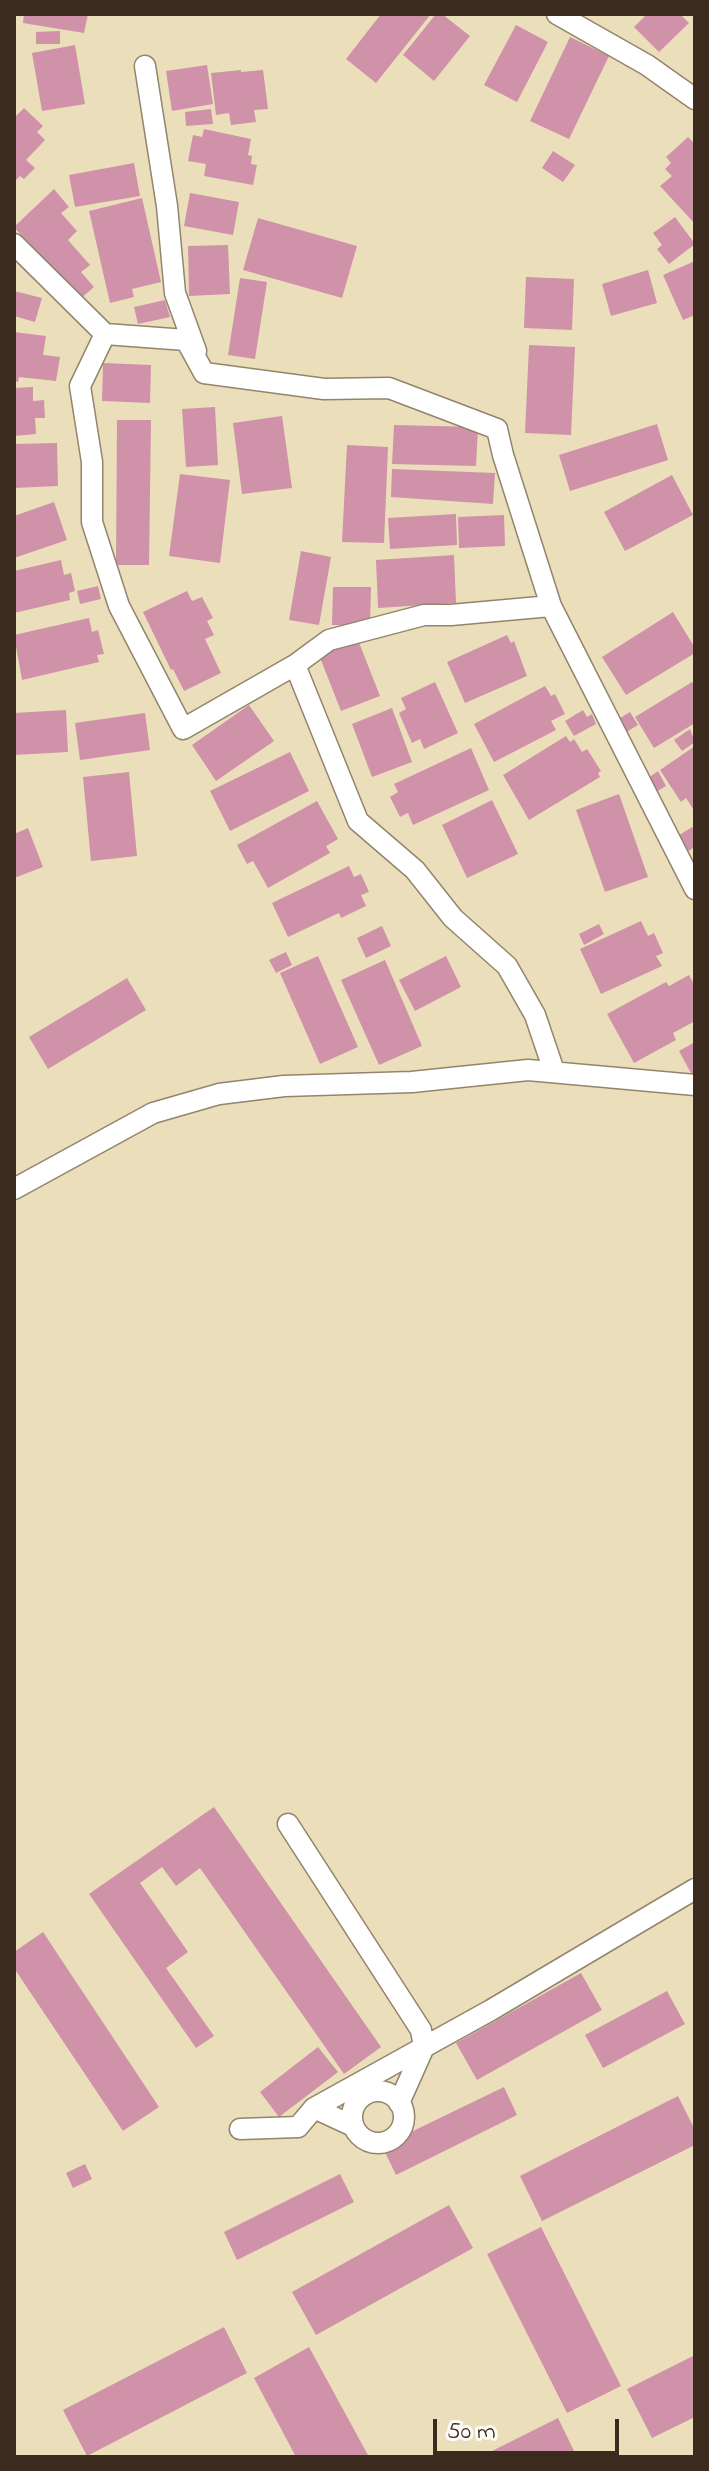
<!DOCTYPE html>
<style>
body{margin:0}
#map{position:relative;width:709px;height:2471px;overflow:hidden;background:#ebdfbb;font-family:"Indie Flower",sans-serif}
canvas{display:block}
.frame{position:absolute;inset:0;border:16px solid #3b2a1e;pointer-events:none}
.scale{position:absolute;left:433px;top:2419px;width:186px;height:36px;box-sizing:border-box;border:4px solid #3b2a1e;border-top:0;padding-left:10px;font-size:24px;line-height:28px;white-space:nowrap;color:#3b2a1e;-webkit-text-stroke:6px #fdfcf7;paint-order:stroke}
</style>
<div id="map">
<canvas width="709" height="2471"></canvas>
<div class="frame"></div>
<div class="scale">50 m</div>
</div>
<script>
const ctx = document.querySelector('canvas').getContext('2d');
ctx.lineJoin = 'round';
function paint(path, color) { ctx.fillStyle = color; ctx.fill(path, 'evenodd'); }
const shape = rows => new Path2D(rows.map(r => 'M' + r).join(''));
function stroke(path, color, width, dash) { ctx.strokeStyle = color; ctx.lineWidth = width; ctx.lineCap = dash ? 'butt' : 'round'; ctx.setLineDash(dash || []); ctx.stroke(path); }
const building = shape([
 [24,14,88,14,84,33,23,23],
 [381,14,431,14,376,83,346,59],
 [436,14,442,14,470,36,434,81,403,55],
 [647,14,680,14,689,23,659,52,634,27],
 [516,25,548,42,517,102,484,85],
 [60,31,60,44,36,44,36,32],
 [570,37,609,56,569,139,530,121],
 [75,45,85,104,42,111,32,53],
 [207,65,213,104,172,111,166,71],
 [241,70,241,72,263,70,268,109,254,110,256,122,231,125,229,113,216,115,211,73],
 [24,108,43,126,37,132,45,140,26,160,35,168,24,179,20,176,14,182,14,118],
 [211,109,213,124,186,126,185,112],
 [204,129,251,139,248,155,252,156,251,164,257,165,253,185,204,176,206,164,188,161,193,135,202,137],
 [688,137,695,144,695,224,660,186,672,176,665,169,671,163,666,157],
 [553,151,575,165,563,182,542,168],
 [134,163,140,196,75,207,69,175],
 [54,189,69,207,61,213,77,231,68,240,90,265,81,272,94,287,79,300,14,227],
 [190,193,239,202,233,235,184,226],
 [142,198,161,282,132,289,134,297,110,303,89,211],
 [675,217,695,244,669,264,657,249,662,245,653,233],
 [258,218,357,246,342,298,243,270],
 [228,245,230,294,189,296,188,246],
 [695,261,695,315,683,320,663,275],
 [648,270,657,303,611,316,602,284],
 [526,277,574,279,572,330,524,328],
 [240,278,267,282,255,359,228,355],
 [14,291,42,298,35,322,14,316],
 [165,300,170,317,138,324,134,307],
 [14,332,46,336,43,355,60,357,56,381,19,377,18,382,14,381],
 [529,345,575,347,571,435,525,433],
 [103,363,151,365,150,403,102,401],
 [33,387,33,401,44,400,45,418,35,418,36,434,14,436,14,388],
 [215,407,218,465,186,467,182,409],
 [282,416,292,488,242,494,233,423],
 [117,420,151,420,149,565,116,565],
 [657,424,668,460,570,491,559,455],
 [394,425,478,427,476,466,392,464],
 [57,443,58,486,14,488,14,444],
 [347,445,388,447,384,543,342,542],
 [392,469,495,473,493,504,391,497],
 [180,474,230,480,220,563,169,556],
 [672,475,693,515,625,551,604,512],
 [54,502,67,540,14,558,14,516],
 [456,514,457,545,390,549,388,518],
 [504,515,505,546,459,548,458,517],
 [301,551,331,557,319,625,289,620],
 [454,555,456,603,378,608,376,560],
 [61,560,64,575,71,573,75,591,69,593,70,600,14,613,14,571],
 [98,586,101,599,80,604,77,591],
 [333,587,371,587,370,626,332,625],
 [187,591,192,601,202,597,213,618,207,621,214,635,205,639,221,673,184,691,173,669,171,670,143,612],
 [673,612,695,648,695,653,626,695,602,657],
 [89,618,92,632,98,630,104,654,97,655,99,662,22,680,14,635],
 [507,635,511,643,514,641,527,676,465,703,447,662],
 [358,640,380,696,341,711,319,655],
 [435,682,458,733,424,749,420,739,412,743,399,713,406,709,401,698],
 [692,682,695,686,695,723,654,748,635,717],
 [545,686,551,696,555,694,565,714,551,721,556,730,494,762,474,724],
 [249,705,274,741,216,781,192,745],
 [392,708,412,762,372,777,352,724],
 [66,710,68,752,14,755,14,713],
 [583,710,587,717,592,714,596,724,574,736,565,721],
 [630,712,638,725,623,734,615,721],
 [145,713,150,750,80,760,75,723],
 [690,729,695,742,682,751,674,740],
 [566,736,570,742,574,739,582,752,587,749,601,771,598,773,600,777,529,820,503,775],
 [695,746,695,812,686,798,681,802,660,770],
 [471,748,489,790,413,825,408,813,400,817,390,797,398,792,394,784],
 [290,752,309,791,230,831,210,791],
 [658,771,666,786,656,792,648,778],
 [129,772,137,856,91,861,83,777],
 [619,794,648,877,605,892,576,810],
 [492,800,518,854,467,878,442,825],
 [317,801,338,839,326,846,330,853,268,888,253,861,247,864,237,845],
 [692,827,695,831,695,846,689,851,678,836],
 [28,828,43,867,14,878,14,834],
 [349,866,354,877,361,874,369,892,361,895,366,906,341,918,339,913,288,937,272,903],
 [641,921,648,936,654,933,663,953,656,956,662,966,601,994,580,949],
 [599,924,604,934,584,945,579,934],
 [382,926,391,946,366,958,357,938],
 [286,952,292,965,276,973,269,960],
 [318,956,358,1047,320,1064,280,973],
 [446,956,461,987,415,1011,399,980],
 [385,960,422,1046,379,1065,341,980],
 [689,975,695,986,695,1021,673,1033,676,1040,634,1063,607,1014,666,982,669,986],
 [127,978,146,1010,48,1069,29,1037],
 [695,1042,695,1073,692,1075,679,1051],
 [214,1807,381,2047,344,2074,200,1868,176,1886,162,1867,140,1883,188,1952,166,1968,214,2036,196,2048,89,1894],
 [43,1932,159,2107,123,2131,14,1968,14,1952],
 [581,1973,602,2010,477,2080,456,2043],
 [667,1991,685,2024,603,2068,585,2035],
 [318,2047,338,2072,279,2117,260,2092],
 [504,2087,517,2115,396,2175,382,2146],
 [678,2096,695,2130,695,2145,542,2221,520,2176],
 [85,2164,92,2179,73,2188,66,2173],
 [340,2174,354,2202,237,2260,224,2232],
 [449,2205,473,2248,316,2335,292,2292],
 [541,2227,621,2386,567,2413,487,2254],
 [224,2327,247,2373,87,2456,63,2410],
 [309,2347,369,2457,296,2457,254,2378],
 [695,2355,695,2417,652,2438,627,2389],
 [558,2418,577,2457,480,2457]
]);
const minor = shape([
 [557,14,647,65,695,99],
 [145,66,167,206,175,293,196,351],
 [14,244,105,334,186,340,204,373,324,389,389,388,497,429,503,455,551,606,695,889],
 [105,334,80,386,92,462,92,522,119,606,183,729,295,665,358,821,415,870,453,918,507,966,535,1015,554,1071],
 [295,665,329,640,424,615,451,615,551,606],
 [14,1189,153,1113,219,1094,284,1086,412,1082,528,1070,695,1085],
 [288,1824,421,2030,424,2047,399,2103],
 '352 2117a26 26 0 1 1 52 0a26 26 0 1 1-52 0Z',
 [314,2108,491,2010,695,1889],
 [240,2129,298,2127,314,2108,353,2126]
]);
paint(building, '#cf92a9');
stroke(minor, '#93846c', 23);
stroke(minor, '#fff', 20);
</script>
